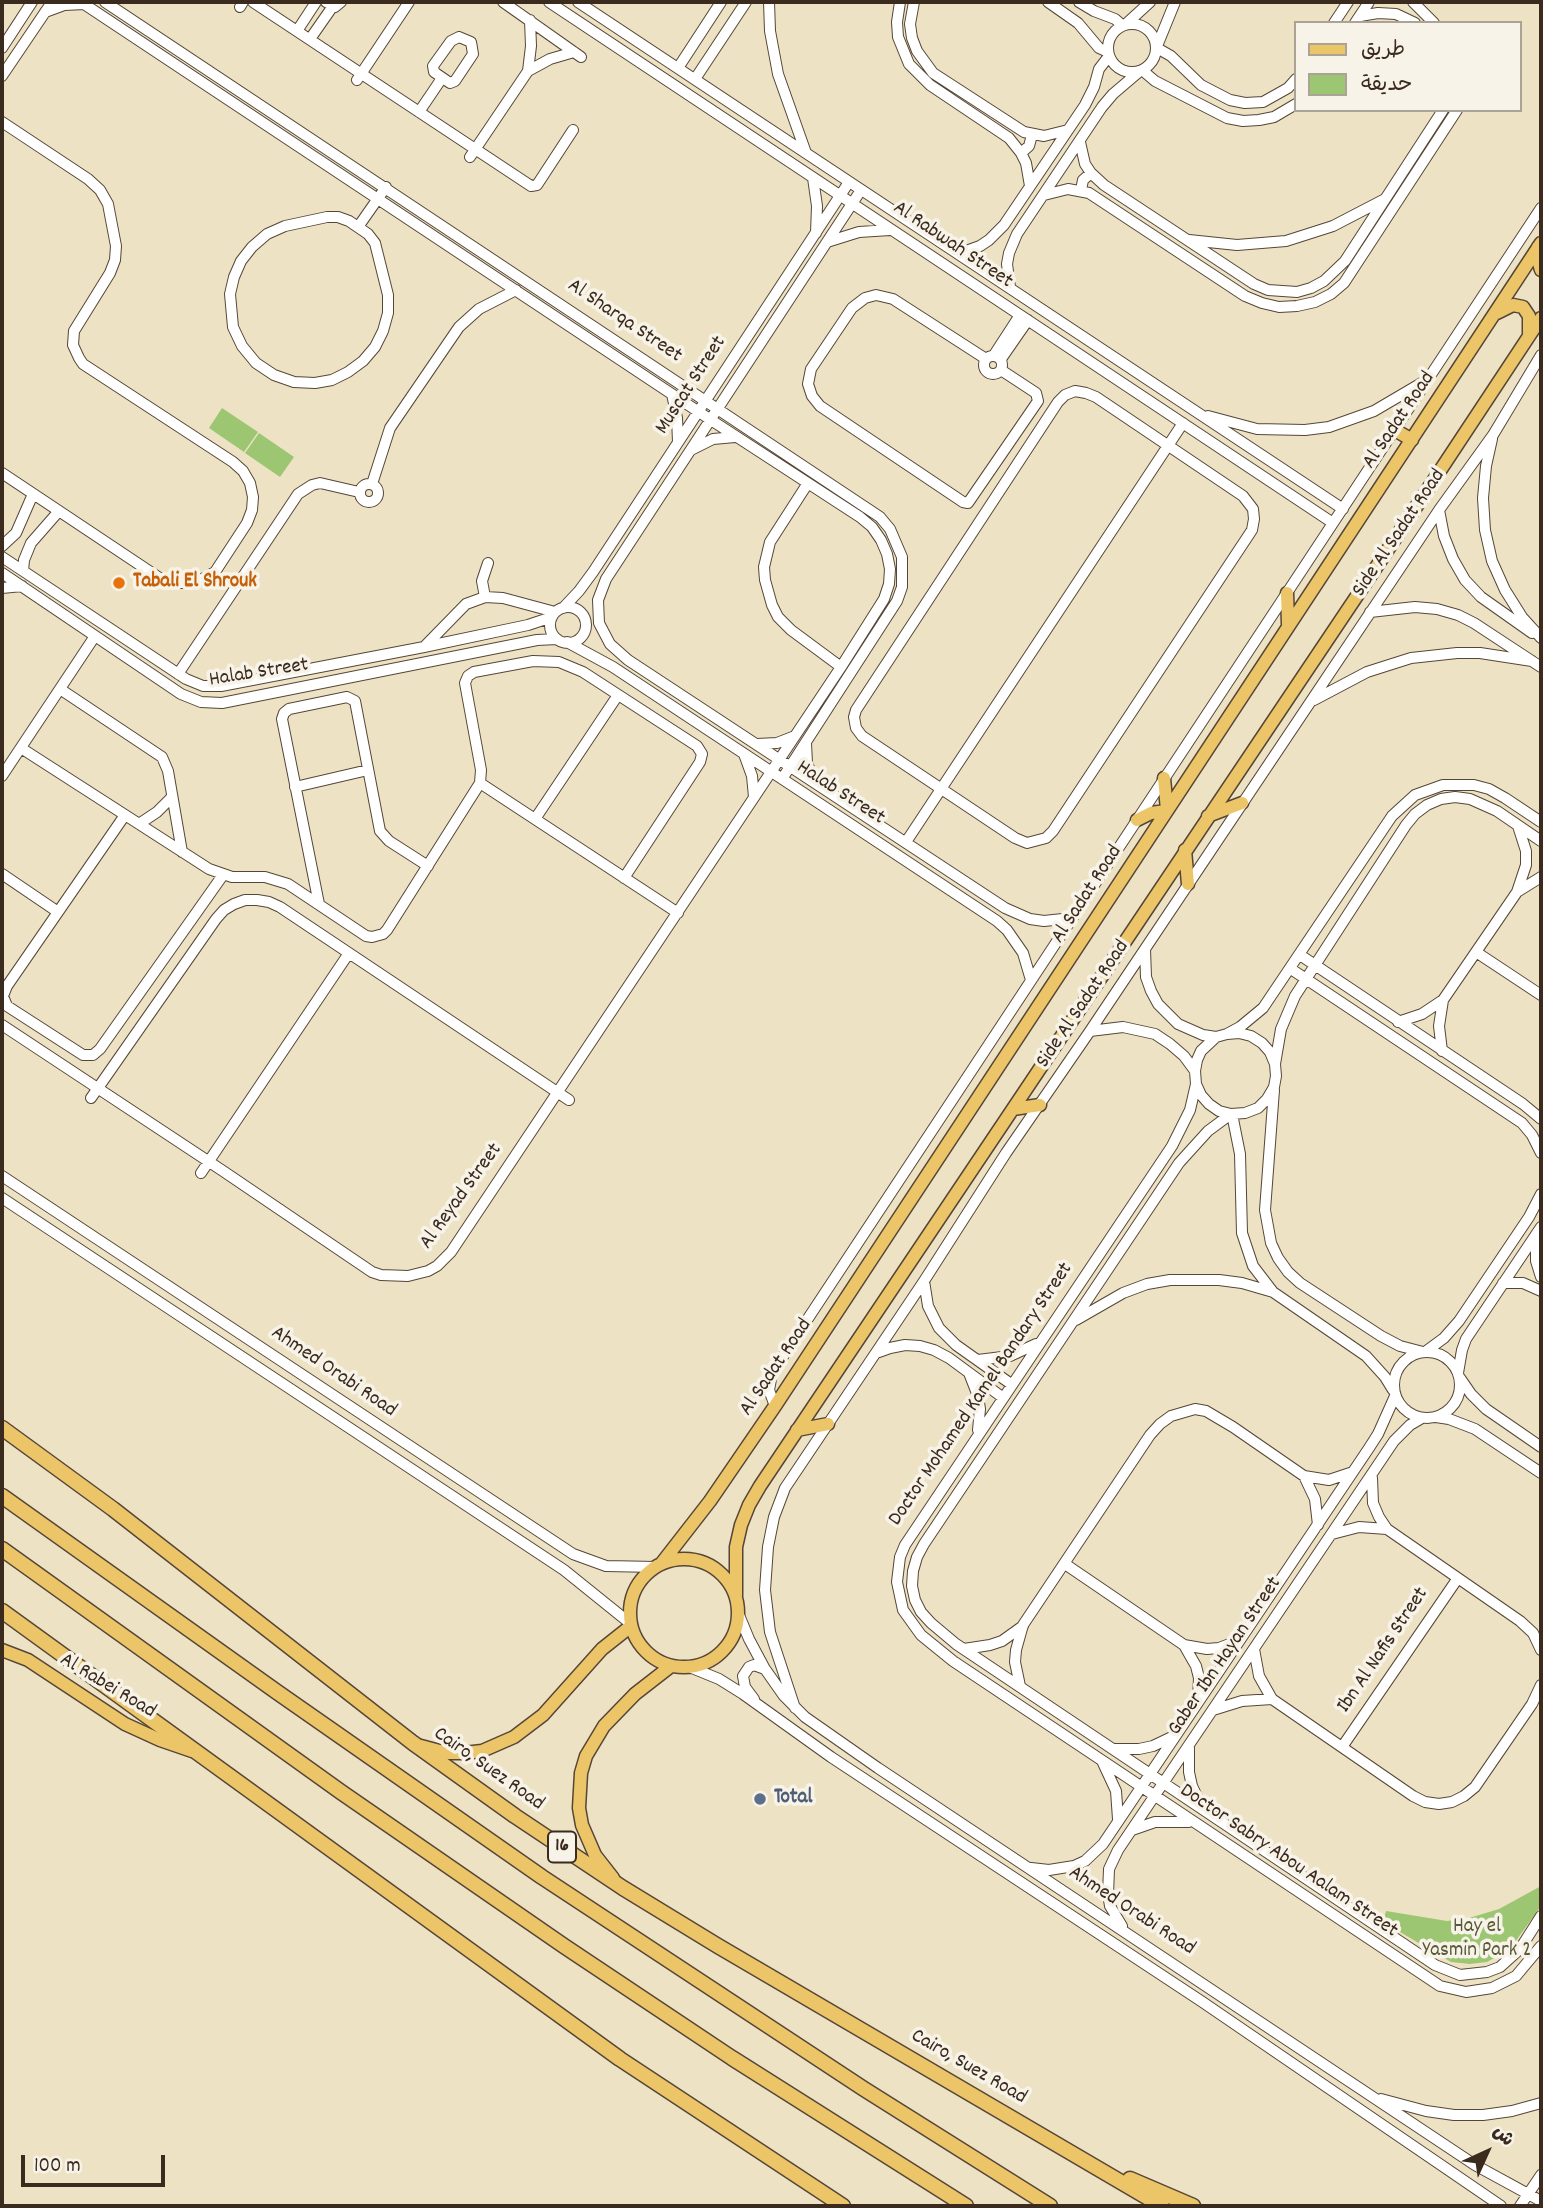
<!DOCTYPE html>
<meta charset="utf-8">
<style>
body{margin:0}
#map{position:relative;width:1543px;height:2208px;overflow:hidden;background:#ede3c4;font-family:Dekko,"Playpen Sans Arabic",sans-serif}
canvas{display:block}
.frame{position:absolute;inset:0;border:4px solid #3b2a1e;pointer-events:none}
.legend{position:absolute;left:1294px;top:21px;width:228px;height:91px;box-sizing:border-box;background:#f7f3e8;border:2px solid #aca397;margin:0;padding:9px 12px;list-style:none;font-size:21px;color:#3b2a1e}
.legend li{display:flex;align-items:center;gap:14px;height:35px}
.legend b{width:35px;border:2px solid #aca397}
.north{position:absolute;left:1452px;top:2117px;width:70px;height:70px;-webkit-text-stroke:5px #f7f3e8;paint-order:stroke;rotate:45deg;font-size:19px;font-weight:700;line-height:28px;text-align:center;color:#3b2a1e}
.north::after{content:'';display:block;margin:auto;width:24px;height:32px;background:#3b2a1e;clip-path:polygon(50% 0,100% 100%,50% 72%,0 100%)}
.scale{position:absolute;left:21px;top:2155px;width:144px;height:32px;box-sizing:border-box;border:4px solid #3b2a1e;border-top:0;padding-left:9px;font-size:21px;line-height:24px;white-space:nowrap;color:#3b2a1e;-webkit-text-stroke:5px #f7f3e8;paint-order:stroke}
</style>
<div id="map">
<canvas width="1543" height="2208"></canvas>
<div class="frame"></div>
<ul class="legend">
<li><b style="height:9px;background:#edc569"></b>طريق</li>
<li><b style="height:19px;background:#9dc672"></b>حديقة</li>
</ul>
<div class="north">ش</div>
<div class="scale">100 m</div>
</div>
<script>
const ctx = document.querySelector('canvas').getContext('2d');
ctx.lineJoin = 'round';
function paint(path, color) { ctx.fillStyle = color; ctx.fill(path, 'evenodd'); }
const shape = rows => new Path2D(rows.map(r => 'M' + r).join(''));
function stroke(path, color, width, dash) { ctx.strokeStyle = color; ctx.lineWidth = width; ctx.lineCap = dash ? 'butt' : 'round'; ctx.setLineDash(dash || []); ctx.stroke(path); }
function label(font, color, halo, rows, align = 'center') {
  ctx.font = font + ' Dekko,sans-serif'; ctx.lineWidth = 7; ctx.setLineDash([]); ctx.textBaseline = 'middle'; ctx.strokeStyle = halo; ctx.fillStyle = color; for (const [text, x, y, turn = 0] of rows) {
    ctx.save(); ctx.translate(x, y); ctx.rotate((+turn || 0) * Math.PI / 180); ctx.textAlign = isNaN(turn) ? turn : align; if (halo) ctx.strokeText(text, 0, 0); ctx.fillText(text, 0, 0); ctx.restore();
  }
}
const green = shape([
 [222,408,258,432,244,452,209,428],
 [259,433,294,457,280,477,245,453],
 [1541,1886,1541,1906,1515,1942,1500,1955,1487,1962,1470,1964,1451,1962,1383,1922,1386,1911,1447,1921,1469,1918,1499,1909]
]);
const minor = shape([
 [105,2,880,517,890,529,902,557,902,587,897,601,782,779],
 [253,2,531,186,537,185,573,130],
 [326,2,335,7,341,2],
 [503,2,581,57],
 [549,2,1333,523],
 [578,2,1343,509],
 [769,2,770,31,778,74,806,153],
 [900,2,897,22,898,37,909,64,930,85,1009,138,1021,153,1026,163,1030,186],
 [914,2,910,24,912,38,917,51,933,73,1024,132,1044,136,1068,130],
 [1048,2,1078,23,1099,48,1108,52],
 [1079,2,1094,11,1115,19,1122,25],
 [1413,2,1434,23],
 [240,7,243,2],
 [45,12,64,5,85,4],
 [1360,16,1378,13,1396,14,1415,23],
 [1334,23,1348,2],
 [1355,23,1369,2],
 '1108 48a24 24 0 1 1 48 0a24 24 0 1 1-48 0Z',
 [1126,24,1150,2],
 [297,31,316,2],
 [459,37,471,42,473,54,455,81,450,83,434,72,433,66,451,41,459,37],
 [310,39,333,6],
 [1157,46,1175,2],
 [2,48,32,2],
 [1157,48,1171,56,1201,85,1230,100,1245,103,1263,102,1288,88,1296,79],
 [678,68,721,2],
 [1142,70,1155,81,1227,118,1243,121,1259,120,1274,117,1296,104],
 [528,71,531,46,530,20],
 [2,76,52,2],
 [695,79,746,2],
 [357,80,409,2],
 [419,112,442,78],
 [2,122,88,179,100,190,108,204,116,246,115,260,110,273,74,331,73,345,79,358,83,364,233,462,243,471,250,483,253,497,252,510,247,523,215,572,195,583,172,583,161,579,2,473],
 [1080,142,1085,164,1091,173,1104,185,1254,284,1268,290,1297,292,1311,288,1324,281,1345,261,1443,110],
 [1021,153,1029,146,1032,135],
 [470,157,528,71,550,59,574,52],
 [813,178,817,206,816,233],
 [861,190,606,579,598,600,599,623,610,644,628,660,1005,908,1030,919,1044,921,1072,918],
 [1081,190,1083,180,1091,173],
 [1044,195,1068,189,1089,193,1245,296,1262,303,1279,307,1297,306,1315,302,1331,294,1344,283,1457,110],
 [327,217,338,217,349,221,368,234,375,243,388,295,388,313,383,331,375,347,363,361,348,372,332,380,315,383,294,382,274,375,256,363,242,346,233,327,230,294,234,277,241,261,252,247,267,234,285,226,327,217],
 [358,227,386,187],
 [1189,240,1237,245,1286,241,1333,226,1385,199],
 [827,242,859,232,890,230],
 [958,254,980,246,989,240,1004,225,1085,105,1094,87,1099,69,1109,56],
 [1010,287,1007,264,1009,253,1017,234,1102,107,1113,94,1140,71],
 [994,355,1020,315],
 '984 365a9 9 0 1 1 18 0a9 9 0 1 1-18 0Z',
 [986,359,893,299,876,295,865,298,852,308,811,369,808,384,812,396,820,406,963,502,968,503,1038,401,1036,393,1001,370],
 [1001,359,1028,320],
 [1075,391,1086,393,1096,397,1243,496,1253,509,1254,519,1252,530,1053,831,1046,838,1027,843,1015,838,862,736,856,728,854,717,856,710,1058,402,1065,395,1075,391],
 [672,394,677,418,678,442],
 [1208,416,1257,429,1305,430,1329,427,1374,411,1425,381],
 [1492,439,1486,466,1483,498,1485,530,1492,561,1505,590,1522,617,1541,638],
 [693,449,713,439,735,437],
 [808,483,770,542,764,567,765,580,772,605,778,617,791,630,841,667],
 '360 493a9 9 0 1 1 18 0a9 9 0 1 1-18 0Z',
 [372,484,390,428,459,327,479,309,516,290],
 [1439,510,1444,536,1453,559,1465,580,1481,597,1532,633],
 [2,546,16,533,33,494],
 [2,557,186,679,203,686,221,686,424,647,528,625,552,617],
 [23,571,24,560,31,543,59,511],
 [2,573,181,694,201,702,222,703,537,640,557,639],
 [2,588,22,586],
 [485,597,482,581,488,563],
 '550 625a18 18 0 1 1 36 0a18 18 0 1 1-36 0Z',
 [563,608,579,591,593,572,849,182],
 [1370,612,1415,607,1437,609,1458,615,1474,623,1541,667],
 [567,642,613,667,997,921,1007,930,1023,953,1031,980],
 [424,647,466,604,485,597,503,598,555,612],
 [178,674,298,494,312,485,320,483,359,492],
 [60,689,162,757,168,771,182,852],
 [1314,700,1367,672,1411,658,1457,653,1480,653,1532,661],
 [806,743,807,763,815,782],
 [757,744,777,743,795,736],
 [21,748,209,869,232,877,265,877,288,884,366,936,372,937,383,934,387,930,480,783,481,770,465,683,468,676,474,672,533,661,559,662,583,672,697,746,702,754,700,762,624,878],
 [744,754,752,776,754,797],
 [2,776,95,636],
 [480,783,678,913],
 [295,787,368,770],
 [125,815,7,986,3,996,7,1006,83,1055,93,1055,100,1049,223,875],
 [535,819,618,695],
 [139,824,157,812,172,797],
 [906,842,1183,423],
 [2,874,58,912],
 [1517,892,1541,877],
 [319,904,282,719,284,713,289,709,347,697,355,701,380,831,389,841,428,866],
 [1145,949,1146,977,1151,991,1158,1004,1178,1024,1203,1035,1216,1037,1227,1034,1239,1033,1251,1036,1262,1043,1270,1052,1275,1064,1276,1076,1274,1087,1267,1099,1258,1108,1245,1113,1231,1114,1219,1111,1209,1104,1201,1095,1196,1084,1195,1071,1197,1060,1201,1051,1216,1037],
 [1476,952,1541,995],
 [1300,955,1523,1104,1541,1119],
 [1291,969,1522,1123,1532,1135,1541,1153],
 [1398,1022,1422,1014,1443,1000,1517,892,1526,865,1526,851,1518,826],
 [2,1025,223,1171,372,1272,381,1275,408,1276,428,1271,437,1266,451,1252,841,667,884,599,889,584,890,569,887,554,881,540,872,527,860,517,711,420,81,2],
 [1090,1031,1123,1027,1155,1034,1170,1044,1184,1056,1195,1071],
 [1227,1034,1240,1027,1263,1008,1392,816,1415,795,1443,785,1474,785,1489,789,1505,798,1541,822],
 [1442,1051,1439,1026,1443,1000],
 [1275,1064,1281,1029,1295,996,1406,825,1415,814,1427,805,1441,799,1455,797,1470,799,1497,811,1541,841],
 [1196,1084,1190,1110,1172,1146,905,1545,900,1557,897,1582,903,1610,921,1635,953,1661,1440,1986,1466,1992,1492,1988,1516,1976,1541,1946],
 [1274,1090,1265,1210,1271,1243,1278,1258,1288,1272,1300,1283,1381,1336,1400,1346,1423,1352],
 [91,1098,216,919,224,910,234,904,245,900,257,900,269,902,280,907,569,1100],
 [1231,1114,1208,1131,1179,1163,924,1544,917,1557,913,1571,912,1586,915,1600,921,1612,931,1623,956,1644,1435,1965,1460,1975,1487,1972,1500,1967,1520,1949,1541,1916],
 [1232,1114,1240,1154,1242,1233,1253,1266,1273,1292,1366,1356,1385,1377,1393,1390],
 [201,1173,349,953],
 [2,1176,573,1554,606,1566,656,1567],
 [2,1198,564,1570,631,1624],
 [1536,1236,1536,1261,1541,1277],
 [924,1281,928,1306,939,1328,956,1345,1011,1384],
 [1503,1283,1523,1283,1541,1291],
 [1076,1320,1123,1293,1147,1284,1170,1280,1219,1280,1242,1283,1273,1292],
 '1394 1385a33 33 0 1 1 66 0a33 33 0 1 1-66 0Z',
 [1425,1352,1444,1338,1459,1321,1529,1217,1541,1194],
 [876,1353,890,1348,905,1345,920,1346,934,1350,949,1358,1002,1397],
 [978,1360,1010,1356,1036,1344],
 [969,1373,978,1396,980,1409,978,1430],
 [1458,1373,1462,1350,1466,1339,1541,1227],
 [1460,1378,1471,1394,1486,1409,1541,1447],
 [775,1406,769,1390,772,1374,776,1367,1541,208],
 [1436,1417,1449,1419,1475,1429,1541,1473],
 [1304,1476,1315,1499,1318,1525],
 [1372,1478,1373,1503,1379,1517,1387,1529,1520,1621,1533,1633,1541,1650],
 [1332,1534,1359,1527,1387,1529],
 [1065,1564,1184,1645,1196,1666,1199,1678,1198,1699],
 [739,1615,749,1639,765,1669,784,1696,805,1717,878,1768,1475,2165,1541,2201],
 [1184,1645,1207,1649,1219,1648,1240,1640],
 [964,1649,990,1645,1002,1641,1023,1626],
 [1254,1649,1259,1676,1272,1699,1413,1796,1425,1802,1439,1804,1452,1802,1464,1796,1475,1787,1532,1704,1541,1685],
 [692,1668,719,1679,743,1694,831,1757,1201,2001,1501,2206],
 [1020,1686,1015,1662,1016,1650,1023,1625,1150,1435,1160,1424,1171,1416,1195,1409,1206,1411,1233,1427,1304,1476,1329,1480,1353,1472],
 [754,1699,745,1687,743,1676,749,1667,754,1665,765,1669],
 [795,1708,770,1632,765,1590,768,1547,774,1517,785,1488,924,1281,1006,1153,1090,1031,1439,510,1493,435,1541,355],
 [1213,1710,1242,1701,1272,1699],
 [1342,1747,1458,1578],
 [1189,1748,1189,1772,1192,1786,1202,1807],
 [1114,1749,1139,1749,1153,1746,1174,1736],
 [1103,1763,1116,1791,1118,1819],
 [1132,1830,1155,1822,1189,1822],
 [1031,1868,1049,1870,1074,1866,1085,1861,1103,1844,1369,1448,1378,1434,1395,1396],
 [1122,1926,1110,1906,1108,1894,1109,1869,1118,1850,1394,1441,1410,1425,1422,1418],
 [1381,2099,1426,2111,1454,2115,1483,2115,1512,2111,1541,2103],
 [1520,2206,1541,2175]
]);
const major = shape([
 [1538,247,1539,263,1541,270],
 [1497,313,1513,305,1523,307,1529,316,1529,336],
 [1395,430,1412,440],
 [1287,593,1288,624],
 [1164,778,1167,810],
 [1208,816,1242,803],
 [1137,820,1151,813,1166,811],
 [1185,850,1188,884],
 [1013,1109,1040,1105],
 [797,1430,828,1424],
 '630 1613a54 54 0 1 1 108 0a54 54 0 1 1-108 0Z',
 [661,1564,710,1501,775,1406,1541,243],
 [736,1596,736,1547,741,1525,749,1505,760,1486,1381,560,1541,318],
 [2,1650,28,1660,125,1724,160,1740,192,1751],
 [421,1746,447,1753,464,1753,482,1751,514,1737,543,1715,602,1649,631,1626],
 [613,1878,595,1855,582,1825,579,1808,581,1773,586,1756,604,1726,635,1694,671,1666]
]);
const highway = shape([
 [2,1428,113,1509,413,1743,515,1816,623,1888,718,1946,1162,2206],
 [2,1496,277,1692,542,1877,864,2089,1050,2206],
 [2,1549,341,1792,564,1946,732,2058,966,2206],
 [2,1611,620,2059,843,2206],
 [1130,2179,1193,2206]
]);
const markers = [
 [119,583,7,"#e8710a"],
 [760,1799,7,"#5c6f8a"]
];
const shields = [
 [562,1847,28]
];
const shieldNames = [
 ["16",562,1847]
];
const streetNames = [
 ["Al Rabwah Street",952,246,34],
 ["Al Sharqa Street",624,322,34],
 ["Muscat Street",692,386,-57],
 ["Al Sadat Road",1400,421,-56],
 ["Side Al Sadat Road",1400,534,-56],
 ["Halab Street",259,674,-9],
 ["Halab Street",840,794,33],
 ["Al Sadat Road",1088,895,-57],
 ["Side Al Sadat Road",1084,1005,-56],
 ["Al Reyad Street",462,1197,-54],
 ["Al Sadat Road",777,1368,-56],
 ["Ahmed Orabi Road",333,1373,34],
 ["Doctor Mohamed Kamel Bandary Street",982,1395,-56],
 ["Ibn Al Nafis Street",1384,1651,-56],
 ["Gaber Ibn Hayan Street",1226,1657,-56],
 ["Al Rabei Road",107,1687,31],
 ["Cairo, Suez Road",488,1770,35],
 ["Doctor Sabry Abou Aalam Street",1288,1862,34],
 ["Ahmed Orabi Road",1131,1912,33],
 ["Cairo, Suez Road",968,2068,30]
];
const foodNames = [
 ["Tabali El Shrouk",133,583]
];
const serviceNames = [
 ["Total",774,1799]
];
const parkNames = [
 ["Hay el",1477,1928],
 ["Yasmin Park 2",1477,1952]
];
paint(green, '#9dc672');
stroke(minor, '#564637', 12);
stroke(major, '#564637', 15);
stroke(highway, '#564637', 17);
stroke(minor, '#fff', 10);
stroke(major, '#edc569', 12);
stroke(highway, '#edc569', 14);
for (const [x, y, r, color] of markers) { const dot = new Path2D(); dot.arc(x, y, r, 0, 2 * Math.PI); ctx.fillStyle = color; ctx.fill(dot); stroke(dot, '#f7f3e8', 2.5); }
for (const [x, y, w] of shields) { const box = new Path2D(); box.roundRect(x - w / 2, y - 15.5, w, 31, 5); ctx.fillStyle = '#f7f3e8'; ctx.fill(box); stroke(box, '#3b2a1e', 2); }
label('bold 19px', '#3b2a1e', null, shieldNames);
label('21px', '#3b2a1e', '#f7f3e8', streetNames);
label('bold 21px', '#c56008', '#f7f3e8', foodNames, 'left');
label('bold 21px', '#4e5e75', '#f7f3e8', serviceNames, 'left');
label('21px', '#585937', '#f7f3e8', parkNames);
</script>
